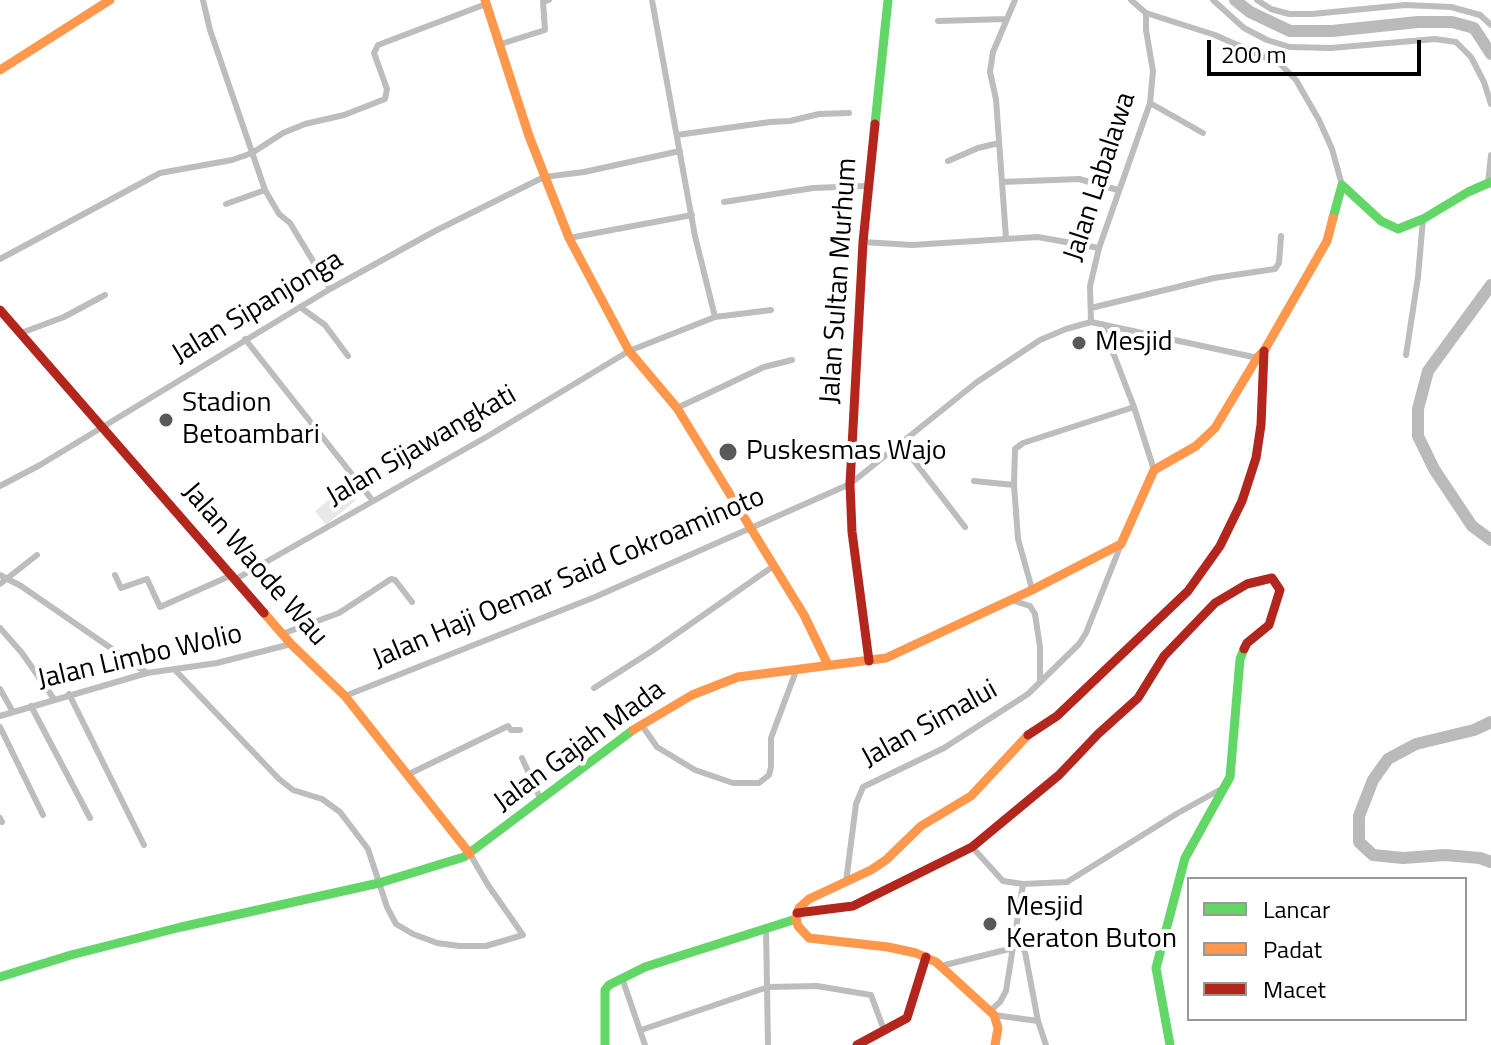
<!DOCTYPE html>
<style>
body{margin:0}
#map{position:relative;width:1491px;height:1045px;overflow:hidden;background:#fff;font-family:"Titillium Web",sans-serif}
canvas{display:block}
.legend{position:absolute;left:1187px;top:877px;width:280px;height:144px;box-sizing:border-box;background:#fff;border:2px solid #999;margin:0;padding:10px 14px;list-style:none;font-size:24px;color:#000}
.legend li{display:flex;align-items:center;gap:16px;height:40px}
.legend b{width:40px;border:2px solid #999}
.scale{position:absolute;left:1207px;top:40px;width:214px;height:36px;box-sizing:border-box;border:4px solid #000;border-top:0;padding-left:10px;font-size:24px;line-height:28px;white-space:nowrap;color:#000;-webkit-text-stroke:6px #fff;paint-order:stroke}
</style>
<div id="map">
<canvas width="1491" height="1045"></canvas>
<ul class="legend">
<li><b style="height:10px;background:#63d668"></b>Lancar</li>
<li><b style="height:10px;background:#ff974d"></b>Padat</li>
<li><b style="height:10px;background:#b3261e"></b>Macet</li>
</ul>
<div class="scale">200 m</div>
</div>
<script>
const ctx = document.querySelector('canvas').getContext('2d');
ctx.lineJoin = 'round';
function paint(path, color) { ctx.fillStyle = color; ctx.fill(path, 'evenodd'); }
const shape = rows => new Path2D(rows.map(r => 'M' + r).join(''));
function stroke(path, color, width, dash) { ctx.strokeStyle = color; ctx.lineWidth = width; ctx.lineCap = dash ? 'butt' : 'round'; ctx.setLineDash(dash || []); ctx.stroke(path); }
function label(font, color, halo, rows, align = 'center') {
  ctx.font = font + ' "Titillium Web",sans-serif'; ctx.lineWidth = 8; ctx.setLineDash([]); ctx.textBaseline = 'middle'; ctx.strokeStyle = halo; ctx.fillStyle = color; for (const [text, x, y, turn = 0] of rows) {
    ctx.save(); ctx.translate(x, y); ctx.rotate((+turn || 0) * Math.PI / 180); ctx.textAlign = isNaN(turn) ? turn : align; if (halo) ctx.strokeText(text, 0, 0); ctx.fillText(text, 0, 0); ctx.restore();
  }
}
const green = shape([
 [345,487,356,500,326,525,315,511]
]);
const river = shape([
 [1235,0,1250,12,1290,31,1332,31,1418,22,1452,22,1474,28,1491,54],
 [1491,285,1428,371,1418,409,1418,436,1434,469,1472,526,1491,540],
 [1491,722,1474,730,1416,744,1388,759,1373,780,1359,816,1359,842,1373,855,1403,858,1445,855,1480,858,1491,862]
]);
const street = shape([
 [203,0,210,30,265,190,279,214,290,223,330,289],
 [652,0,695,236,715,317],
 [1131,0,1146,13,1215,35,1280,64,1296,80,1319,120,1332,149,1342,185],
 [1213,0,1244,28,1267,40,1290,47,1331,48,1435,39,1456,42,1471,57,1484,82,1491,104],
 [1257,0,1271,9,1289,14,1312,14,1405,5,1451,7,1480,15,1491,25],
 [938,21,1006,19],
 [501,44,545,30,543,2,549,0],
 [1150,103,1203,133],
 [677,135,770,122,790,121,819,114,849,113],
 [948,161,978,148,999,143],
 [1002,182,1079,179,1118,190],
 [1488,183,1491,155],
 [724,202,813,188,867,186],
 [226,204,265,190],
 [569,238,692,215],
 [1006,238,996,99,990,72,993,52,1015,0],
 [863,242,912,245,1038,237,1099,248],
 [0,259,160,173,232,160,252,153,283,133,305,124,344,115,385,99,387,89,374,53,378,45,486,4],
 [300,307,325,325,348,356],
 [1091,308,1214,278,1275,269,1279,263,1281,236],
 [1091,322,1090,286,1099,248,1150,103,1153,71,1146,30,1146,13],
 [1102,324,1134,407,1154,470],
 [21,333,64,317,105,295],
 [245,339,373,501],
 [1406,355,1418,277,1423,219],
 [677,408,764,367,792,360],
 [901,444,965,527],
 [974,481,1014,485],
 [0,486,40,465,330,289,435,231,544,177,584,172,680,151],
 [0,575,21,586,147,673],
 [115,575,121,588,147,579,160,607,232,575],
 [236,579,488,436,629,351,715,317,771,310],
 [0,584,37,555],
 [1032,589,1018,539,1014,485,1015,449,1023,443,1134,407],
 [1011,600,1030,606,1035,614,1040,647,1040,681],
 [0,628,22,653,54,699],
 [282,634,339,613,391,579,395,580,412,602],
 [175,670,279,779,293,790,322,799,340,812,368,849,387,907,396,924,413,934,437,943,459,946,486,946,523,935,488,885,470,854],
 [594,688,652,651,772,567],
 [0,689,13,712],
 [69,694,144,845],
 [345,696,595,597,850,484,977,382,1040,340,1066,329,1091,322,1258,358],
 [31,706,90,818],
 [0,716,147,673,217,663,291,644],
 [641,724,657,747,695,770,733,783,759,783,769,775,771,767,771,738,796,671],
 [0,727,43,815],
 [522,758,540,798],
 [409,774,508,726,511,730,520,730],
 [0,818,2,822],
 [972,847,1003,881,1023,884,1067,882,1178,813,1223,788],
 [846,882,856,804,863,787,944,748,1028,694,1079,644,1086,633,1120,547],
 [766,927,768,1045],
 [1014,937,1025,952,1038,1021],
 [941,966,1013,948],
 [622,978,645,1045],
 [990,1011,1000,1002,1006,991,1023,884],
 [994,1015,1038,1021,1046,1045],
 [641,1030,768,987,817,986,871,995,884,1030]
]);
const fast = shape([
 [875,124,888,0],
 [1333,218,1342,185,1381,221,1398,229,1423,219,1468,192,1491,182],
 [0,977,71,955,181,927,379,883,464,857,633,730],
 [605,1045,605,990,609,985,645,967,796,919],
 [1170,1045,1156,968,1185,858,1230,777,1240,659,1244,649]
]);
const slow = shape([
 [485,0,529,136,569,238,629,351,677,408,804,615,828,665],
 [0,70,110,0],
 [1121,544,1154,470,1196,446,1215,428,1257,358,1264,351,1327,241,1333,218],
 [264,613,291,644,345,696,470,854],
 [633,730,692,695,738,677,886,658,1032,590,1121,544],
 [995,1045,998,1028,994,1015,936,962,916,953,888,947,809,938,798,926,796,919,799,908,809,899,871,870,886,860,921,826,971,796,1028,735]
]);
const jam = shape([
 [0,310,264,613],
 [869,661,852,532,850,484,863,242,875,124],
 [1028,735,1057,716,1188,591,1220,546,1242,501,1256,458,1261,425,1264,351],
 [797,913,853,906,972,847,1059,775,1098,734,1138,698,1164,656,1215,603,1247,584,1272,578,1280,590,1269,625,1247,643,1244,649],
 [857,1045,907,1018,926,957]
]);
const markers = [
 [1079,343,8,"#595959"],
 [166,420,8,"#595959"],
 [728,452,10,"#595959"],
 [990,924,8,"#595959"]
];
const streetNames = [
 ["Jalan Labalawa",1101,177,-72],
 ["Jalan Sultan Murhum",840,281,-86],
 ["Jalan Sipanjonga",258,308,-31],
 ["Jalan Sijawangkati",422,447,-30],
 ["Jalan Waode Wau",254,565,49],
 ["Jalan Haji Oemar Said Cokroaminoto",569,579,-23],
 ["Jalan Limbo Wolio",140,658,-13],
 ["Jalan Simalui",930,725,-29],
 ["Jalan Gajah Mada",580,747,-36]
];
const poiNames = [
 ["Mesjid",1095,343],
 ["Stadion",182,404],
 ["Betoambari",182,436],
 ["Puskesmas Wajo",746,452],
 ["Mesjid",1006,908],
 ["Keraton Buton",1006,940]
];
paint(green, '#e8e8e8');
stroke(river, '#bababa', 12);
stroke(street, '#bdbdbd', 6);
stroke(fast, '#63d668', 9);
stroke(slow, '#ff974d', 9);
stroke(jam, '#b3261e', 9);
for (const [x, y, r, color] of markers) { const dot = new Path2D(); dot.arc(x, y, r, 0, 2 * Math.PI); ctx.fillStyle = color; ctx.fill(dot); stroke(dot, '#fff', 3); }
label('28px', '#000', '#fff', streetNames);
label('28px', '#000', '#fff', poiNames, 'left');
</script>
